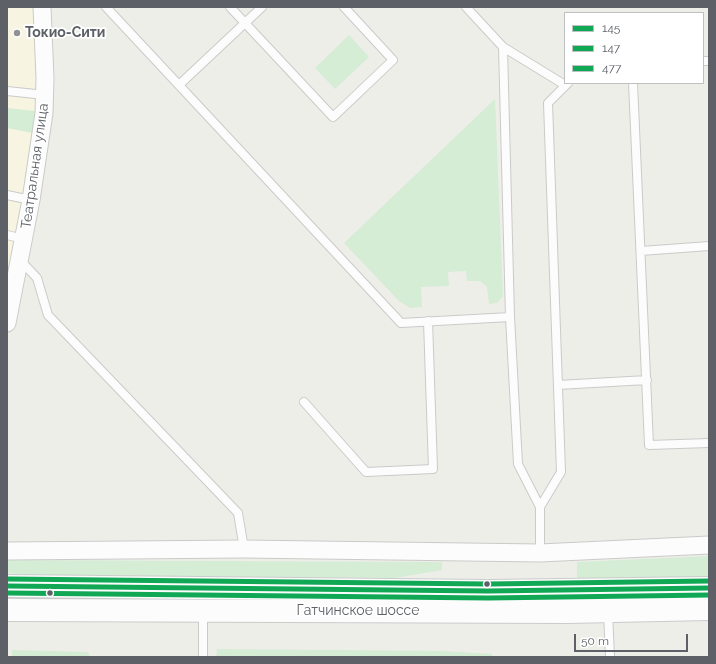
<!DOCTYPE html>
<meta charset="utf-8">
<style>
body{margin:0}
#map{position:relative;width:716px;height:664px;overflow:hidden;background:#eeeee9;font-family:Raleway,sans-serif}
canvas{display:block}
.frame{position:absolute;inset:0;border:8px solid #5d6167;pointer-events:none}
.legend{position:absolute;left:564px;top:12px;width:140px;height:72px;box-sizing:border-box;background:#fff;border:1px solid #bec0c2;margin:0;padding:5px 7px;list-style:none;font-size:12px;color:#5d6167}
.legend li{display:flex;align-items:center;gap:8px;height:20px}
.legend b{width:20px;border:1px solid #bec0c2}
.scale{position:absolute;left:574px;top:634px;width:114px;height:18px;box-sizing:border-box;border:2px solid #5d6167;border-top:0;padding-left:5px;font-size:12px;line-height:14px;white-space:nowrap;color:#5d6167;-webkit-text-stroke:3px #fff;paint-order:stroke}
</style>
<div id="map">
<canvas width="716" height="664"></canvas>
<div class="frame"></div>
<ul class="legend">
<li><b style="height:5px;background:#10a855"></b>145</li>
<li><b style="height:5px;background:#10a855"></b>147</li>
<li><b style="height:5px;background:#10a855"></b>477</li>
</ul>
<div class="scale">50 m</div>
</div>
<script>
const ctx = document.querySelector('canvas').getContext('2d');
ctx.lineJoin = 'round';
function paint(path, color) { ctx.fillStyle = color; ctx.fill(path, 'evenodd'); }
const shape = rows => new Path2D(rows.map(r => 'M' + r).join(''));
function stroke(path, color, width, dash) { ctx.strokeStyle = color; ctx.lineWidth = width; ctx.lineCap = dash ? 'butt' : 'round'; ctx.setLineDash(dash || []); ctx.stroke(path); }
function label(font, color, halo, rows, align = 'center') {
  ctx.font = font + ' Raleway,sans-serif'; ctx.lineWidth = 3.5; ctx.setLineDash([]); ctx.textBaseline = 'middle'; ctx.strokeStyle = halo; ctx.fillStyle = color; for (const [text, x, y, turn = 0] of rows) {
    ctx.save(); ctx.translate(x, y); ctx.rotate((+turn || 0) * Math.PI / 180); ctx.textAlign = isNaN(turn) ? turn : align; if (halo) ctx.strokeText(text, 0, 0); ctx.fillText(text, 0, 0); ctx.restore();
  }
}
const commercial = shape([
 [7,7,33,7,38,77,36,130,7,302]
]);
const green = shape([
 [349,35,369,57,335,89,315,68],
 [495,99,503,296,497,303,489,304,487,287,480,281,467,281,466,271,448,272,449,286,421,287,422,307,410,308,399,301,344,243],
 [7,108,35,111,32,133,7,128],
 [709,556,709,578,577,579,577,562],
 [7,560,442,562,442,570,395,578,31,575,7,573],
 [217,649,442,651,492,654,492,657,216,657],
 [12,650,88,652,90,657,12,657]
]);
const lane = shape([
 [106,7,401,323,510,317],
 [230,7,333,117,393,60,344,7],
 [466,7,503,47,510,317,518,464,540,507,540,553],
 [503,47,565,85],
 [703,61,709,61],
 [633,83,649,445,709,443],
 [179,85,262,7],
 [7,91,45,95],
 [7,195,31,200],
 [7,235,24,239],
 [641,251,709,246],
 [20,260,37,278,48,315,238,513,244,549],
 [558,385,647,380],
 [304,402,366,472,433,469,428,321],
 [540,507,561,472,548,103,568,83],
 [608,612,610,657],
 [203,657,203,612]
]);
const street = shape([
 [7,323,31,200,44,113,45,78,42,7],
 [7,551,244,549,540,553,709,545]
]);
const secondary = shape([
 [7,586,488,591,709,588],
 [7,610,567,612,709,609]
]);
const bus1 = shape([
 [7,586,488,591,709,588]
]);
const bus2 = shape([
 [7,593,488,598,709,595]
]);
const bus3 = shape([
 [7,579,488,584,709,581]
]);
const markers = [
 [17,33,4,"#909294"],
 [487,584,3.5,"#5d6167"],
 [50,593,3.5,"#5d6167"]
];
const poiNames = [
 ["Токио-Сити",25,33]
];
const streetNames = [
 ["Театральная улица",35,166,-82],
 ["Гатчинское шоссе",358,611]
];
paint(commercial, '#f7f5e2');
paint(green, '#d5ecd5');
stroke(lane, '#cacbc9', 10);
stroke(street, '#cacbc9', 19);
stroke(secondary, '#cacbcb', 24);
stroke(lane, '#fcfcfc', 8);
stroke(street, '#fcfcfc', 17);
stroke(secondary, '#fcfcfc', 22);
stroke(bus1, '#10a855', 5);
stroke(bus2, '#10a855', 5);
stroke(bus3, '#10a855', 5);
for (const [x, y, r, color] of markers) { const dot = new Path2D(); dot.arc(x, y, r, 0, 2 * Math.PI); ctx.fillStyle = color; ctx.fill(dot); stroke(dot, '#fff', 1.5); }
label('bold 14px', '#5d6167', '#fff', poiNames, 'left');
label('14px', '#5d6167', '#fff', streetNames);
</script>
